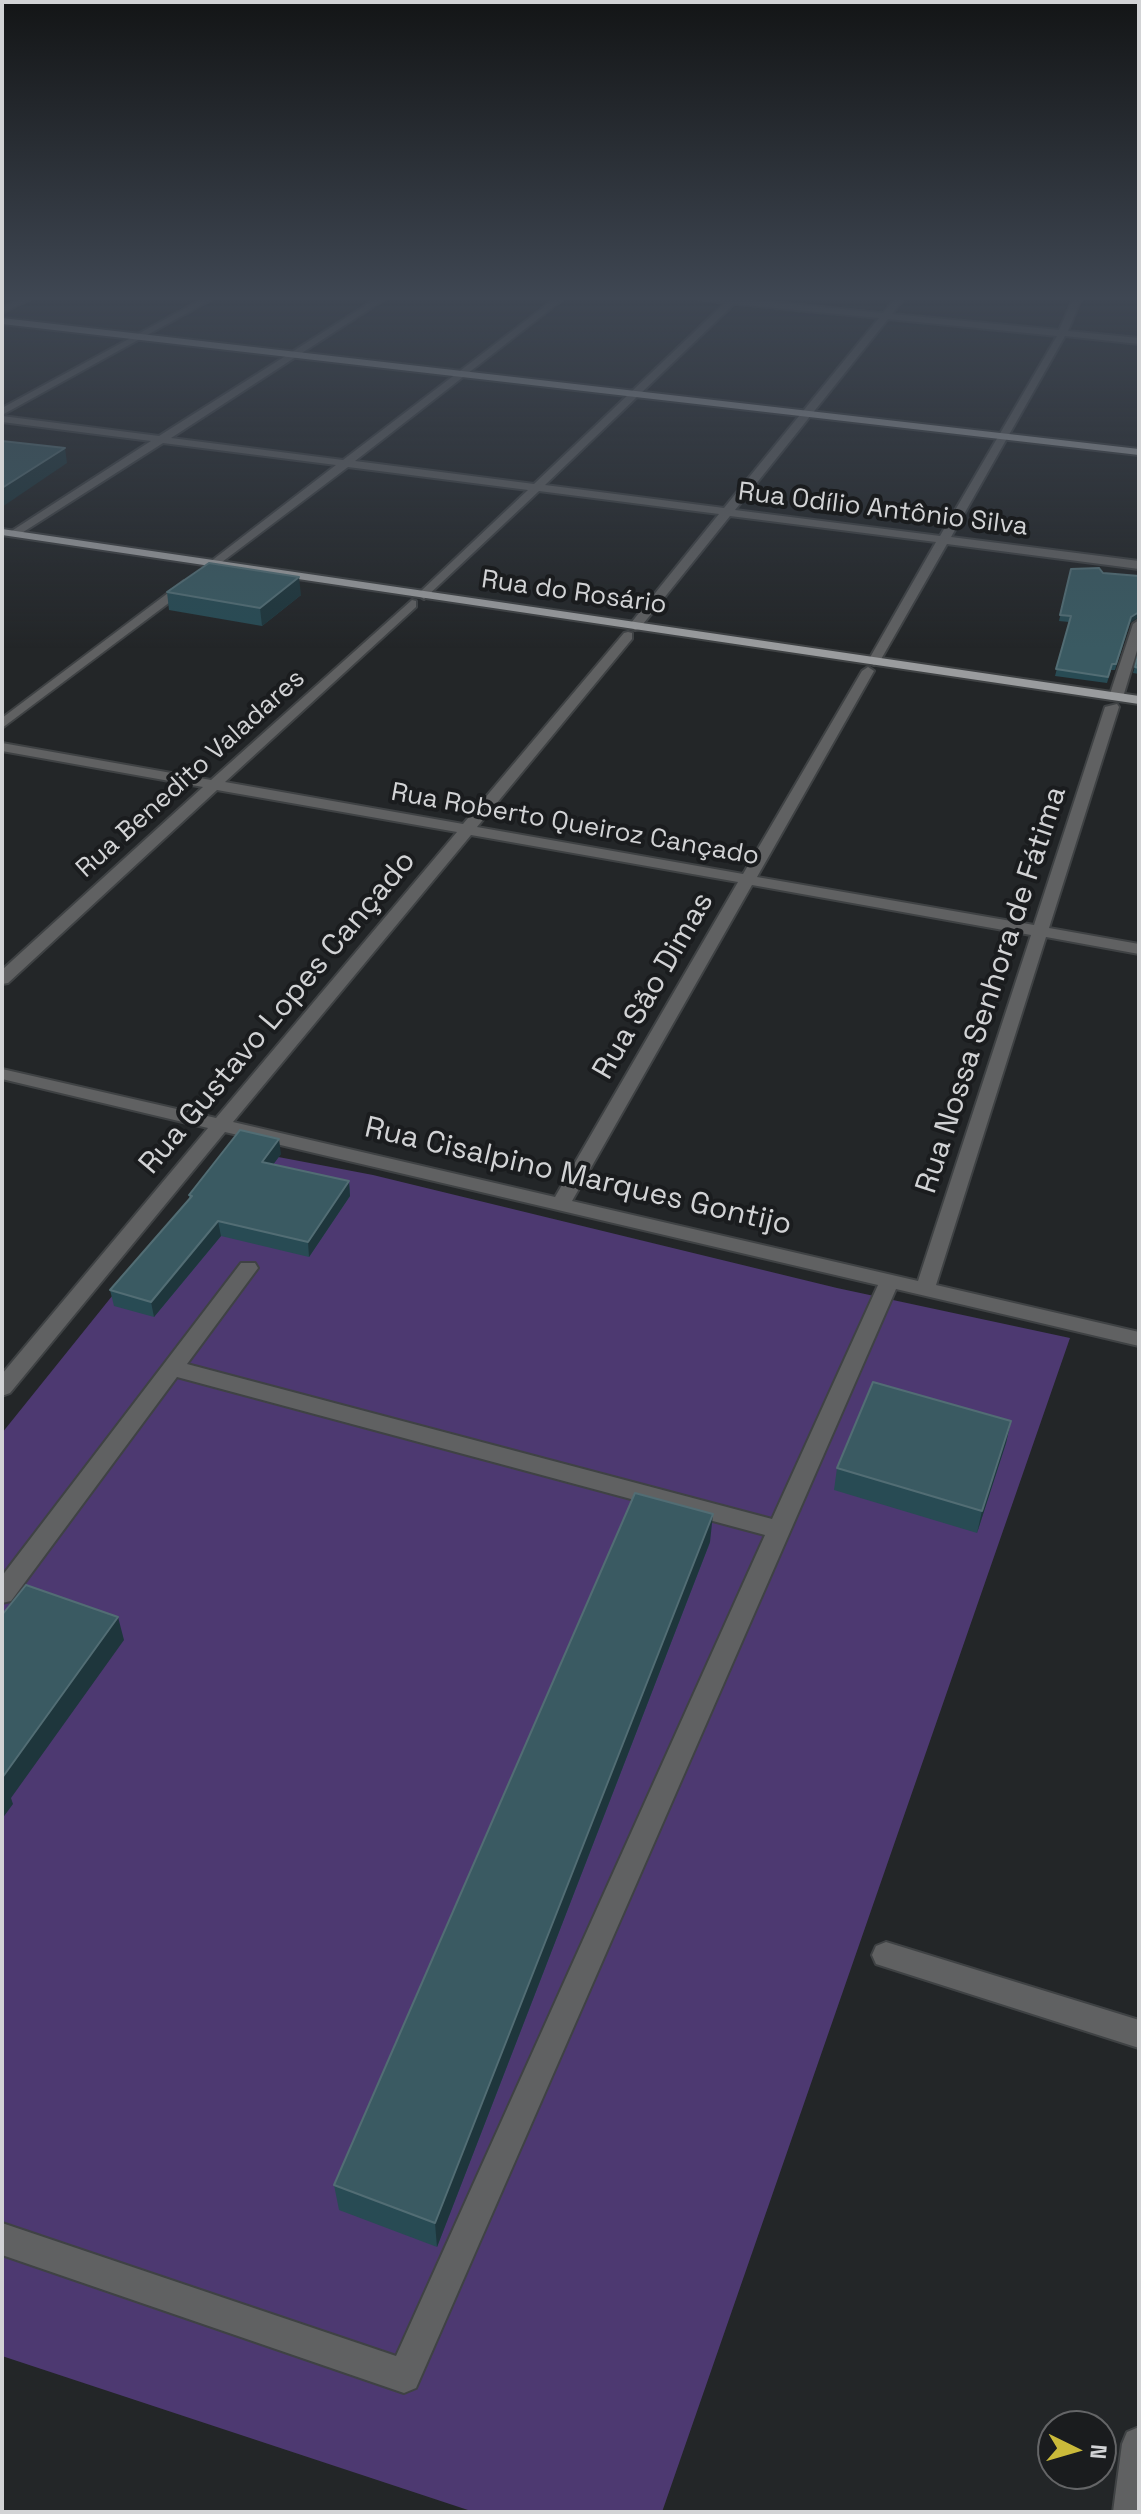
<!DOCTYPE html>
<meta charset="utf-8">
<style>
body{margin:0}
#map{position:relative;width:1141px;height:2514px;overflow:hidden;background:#232628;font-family:"Space Grotesk",sans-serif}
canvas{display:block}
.frame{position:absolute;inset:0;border:4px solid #d2d3d5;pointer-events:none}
.north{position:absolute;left:1037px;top:2410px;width:80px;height:80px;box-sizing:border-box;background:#1a1c1e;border:2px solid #646567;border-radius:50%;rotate:95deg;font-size:22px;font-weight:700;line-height:32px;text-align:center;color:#d2d3d5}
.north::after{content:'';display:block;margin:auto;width:28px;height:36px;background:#caba3a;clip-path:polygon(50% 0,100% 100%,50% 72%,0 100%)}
</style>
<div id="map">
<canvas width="1141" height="2514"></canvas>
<div class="frame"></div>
<div class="north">N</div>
</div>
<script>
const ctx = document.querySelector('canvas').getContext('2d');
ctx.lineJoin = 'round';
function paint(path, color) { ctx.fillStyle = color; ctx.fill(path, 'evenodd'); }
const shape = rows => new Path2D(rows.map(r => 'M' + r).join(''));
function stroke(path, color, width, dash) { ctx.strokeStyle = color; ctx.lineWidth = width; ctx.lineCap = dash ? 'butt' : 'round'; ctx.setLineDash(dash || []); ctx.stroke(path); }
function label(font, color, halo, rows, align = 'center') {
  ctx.font = font + ' "Space Grotesk",sans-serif'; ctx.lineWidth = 8; ctx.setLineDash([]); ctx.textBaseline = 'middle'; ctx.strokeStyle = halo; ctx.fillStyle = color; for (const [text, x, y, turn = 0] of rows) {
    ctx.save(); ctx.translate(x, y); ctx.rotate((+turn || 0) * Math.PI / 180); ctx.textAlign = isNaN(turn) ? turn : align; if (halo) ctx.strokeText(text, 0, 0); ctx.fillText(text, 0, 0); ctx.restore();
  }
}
const green = shape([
 [231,1148,373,1175,837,1288,1070,1338,662,2512,474,2512,2,2356,2,1433]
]);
const minor = shape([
 [25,297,35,297,2,313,2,307,25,297],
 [206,297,216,297,2,415,2,408,206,297],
 [379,297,388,297,171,438,343,460,557,297,566,297,355,461,534,484,725,303,687,297,740,297,739,299,883,313,897,297,905,297,892,314,1059,330,1074,297,1082,297,1068,331,1139,338,1139,344,1065,336,951,537,1139,561,1139,569,947,544,880,661,874,665,868,661,936,542,730,516,639,629,635,630,629,626,631,623,719,514,539,491,424,599,418,595,420,592,528,490,348,467,214,568,208,564,210,562,336,465,163,443,17,536,7,534,151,441,2,422,2,416,159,436,379,297],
 [734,304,879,318,724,508,545,485,734,304],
 [888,319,1057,336,940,536,735,510,888,319],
 [184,581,194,584,2,728,2,718,184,581],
 [412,600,416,601,416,607,225,782,463,824,624,633,628,632,632,633,632,639,477,827,743,874,862,671,868,667,874,671,757,877,1034,925,1105,707,1117,704,1119,707,1049,928,1139,944,1139,954,1046,937,936,1285,1139,1332,1139,1346,896,1289,416,2388,404,2393,2,2255,2,2223,396,2356,765,1535,177,1377,11,1601,2,1603,2,1576,241,1263,255,1263,258,1268,187,1364,772,1519,878,1285,225,1132,10,1393,2,1396,2,1374,208,1128,2,1079,2,1069,216,1118,457,832,217,790,8,983,2,984,2,970,203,787,2,751,2,743,211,780,412,600],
 [471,835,738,882,555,1197,233,1122,471,835],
 [752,885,1031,935,918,1281,572,1201,752,885],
 [1139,620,1139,644,1123,697,1111,700,1109,697,1133,624,1139,620],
 [886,1942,1139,2020,1139,2048,876,1964,872,1955,876,1946,886,1942],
 [1139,2427,1139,2512,1113,2512,1122,2444,1127,2432,1139,2427]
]);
const major = shape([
 [2,318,1139,449,1139,455,2,324,2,318],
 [2,529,1139,696,1139,704,2,535,2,529]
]);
const wall = shape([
 [1071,569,1130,623,1115,670,1111,670,1107,683,1055,676,1069,622,1059,621],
 [167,592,301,595,262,626,169,610],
 [1139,652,1139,674,1133,673],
 [281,1154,273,1164,349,1181,350,1196,309,1257,221,1236,154,1317,114,1306,110,1290,189,1199,189,1195],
 [1011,1421,1006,1443,977,1533,834,1490,837,1468],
 [710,1542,437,2247,339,2210,334,2185]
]);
const shadedWall = shape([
 [65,448,67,463,2,507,2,488],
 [299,577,301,595,262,626,260,608],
 [1139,612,1139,617,1130,623,1115,670,1131,617],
 [279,1139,281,1154,264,1177,262,1162],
 [349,1181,350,1196,309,1257,308,1242],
 [218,1221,221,1236,154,1317,151,1302],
 [1011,1421,1006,1443,977,1533,982,1511],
 [713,1514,710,1542,437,2247,435,2223],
 [118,1617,124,1640,11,1798,13,1804,2,1819,2,1778]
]);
const building = shape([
 [2,441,65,448,2,488,2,441],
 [209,563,299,577,260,608,167,592,209,563],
 [1099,568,1103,573,1139,576,1139,612,1131,617,1116,664,1112,664,1108,677,1056,669,1071,616,1060,615,1071,569,1099,568],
 [1139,652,1139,668,1135,667,1139,652],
 [240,1130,279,1139,262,1162,349,1181,308,1242,218,1221,151,1302,110,1290,192,1196,189,1195,240,1130],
 [873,1382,1011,1421,982,1511,837,1468,873,1382],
 [635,1493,713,1514,435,2223,334,2185,635,1493],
 [26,1585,118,1617,2,1778,2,1615,26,1585]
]);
const farStreetnames = [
 ["Rua Odílio Antônio Silva",883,510,7],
 ["Rua do Rosário",574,593,8],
 ["Rua Benedito Valadares",191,774,-42],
 ["Rua Roberto Queiroz Cançado",575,825,10]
];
const streetNames = [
 ["Rua São Dimas",654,986,-60],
 ["Rua Nossa Senhora de Fátima",992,990,-72],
 ["Rua Gustavo Lopes Cançado",278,1013,-50],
 ["Rua Cisalpino Marques Gontijo",578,1177,13]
];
paint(green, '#4d3971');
stroke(minor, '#3f4244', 4);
stroke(major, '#3f4244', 4);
paint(minor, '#606162');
paint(major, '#9a9c9e');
paint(wall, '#284b54');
paint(shadedWall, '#1e363c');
paint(building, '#3a5a62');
stroke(building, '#526d74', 2);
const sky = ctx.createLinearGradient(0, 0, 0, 649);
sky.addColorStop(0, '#131516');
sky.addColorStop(0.46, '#3f4753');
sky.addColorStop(1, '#3f475300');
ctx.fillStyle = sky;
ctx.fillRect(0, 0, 1141, 649);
label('26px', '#d2d3d5', '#1a1c1e', farStreetnames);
label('30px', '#d2d3d5', '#1a1c1e', streetNames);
</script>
